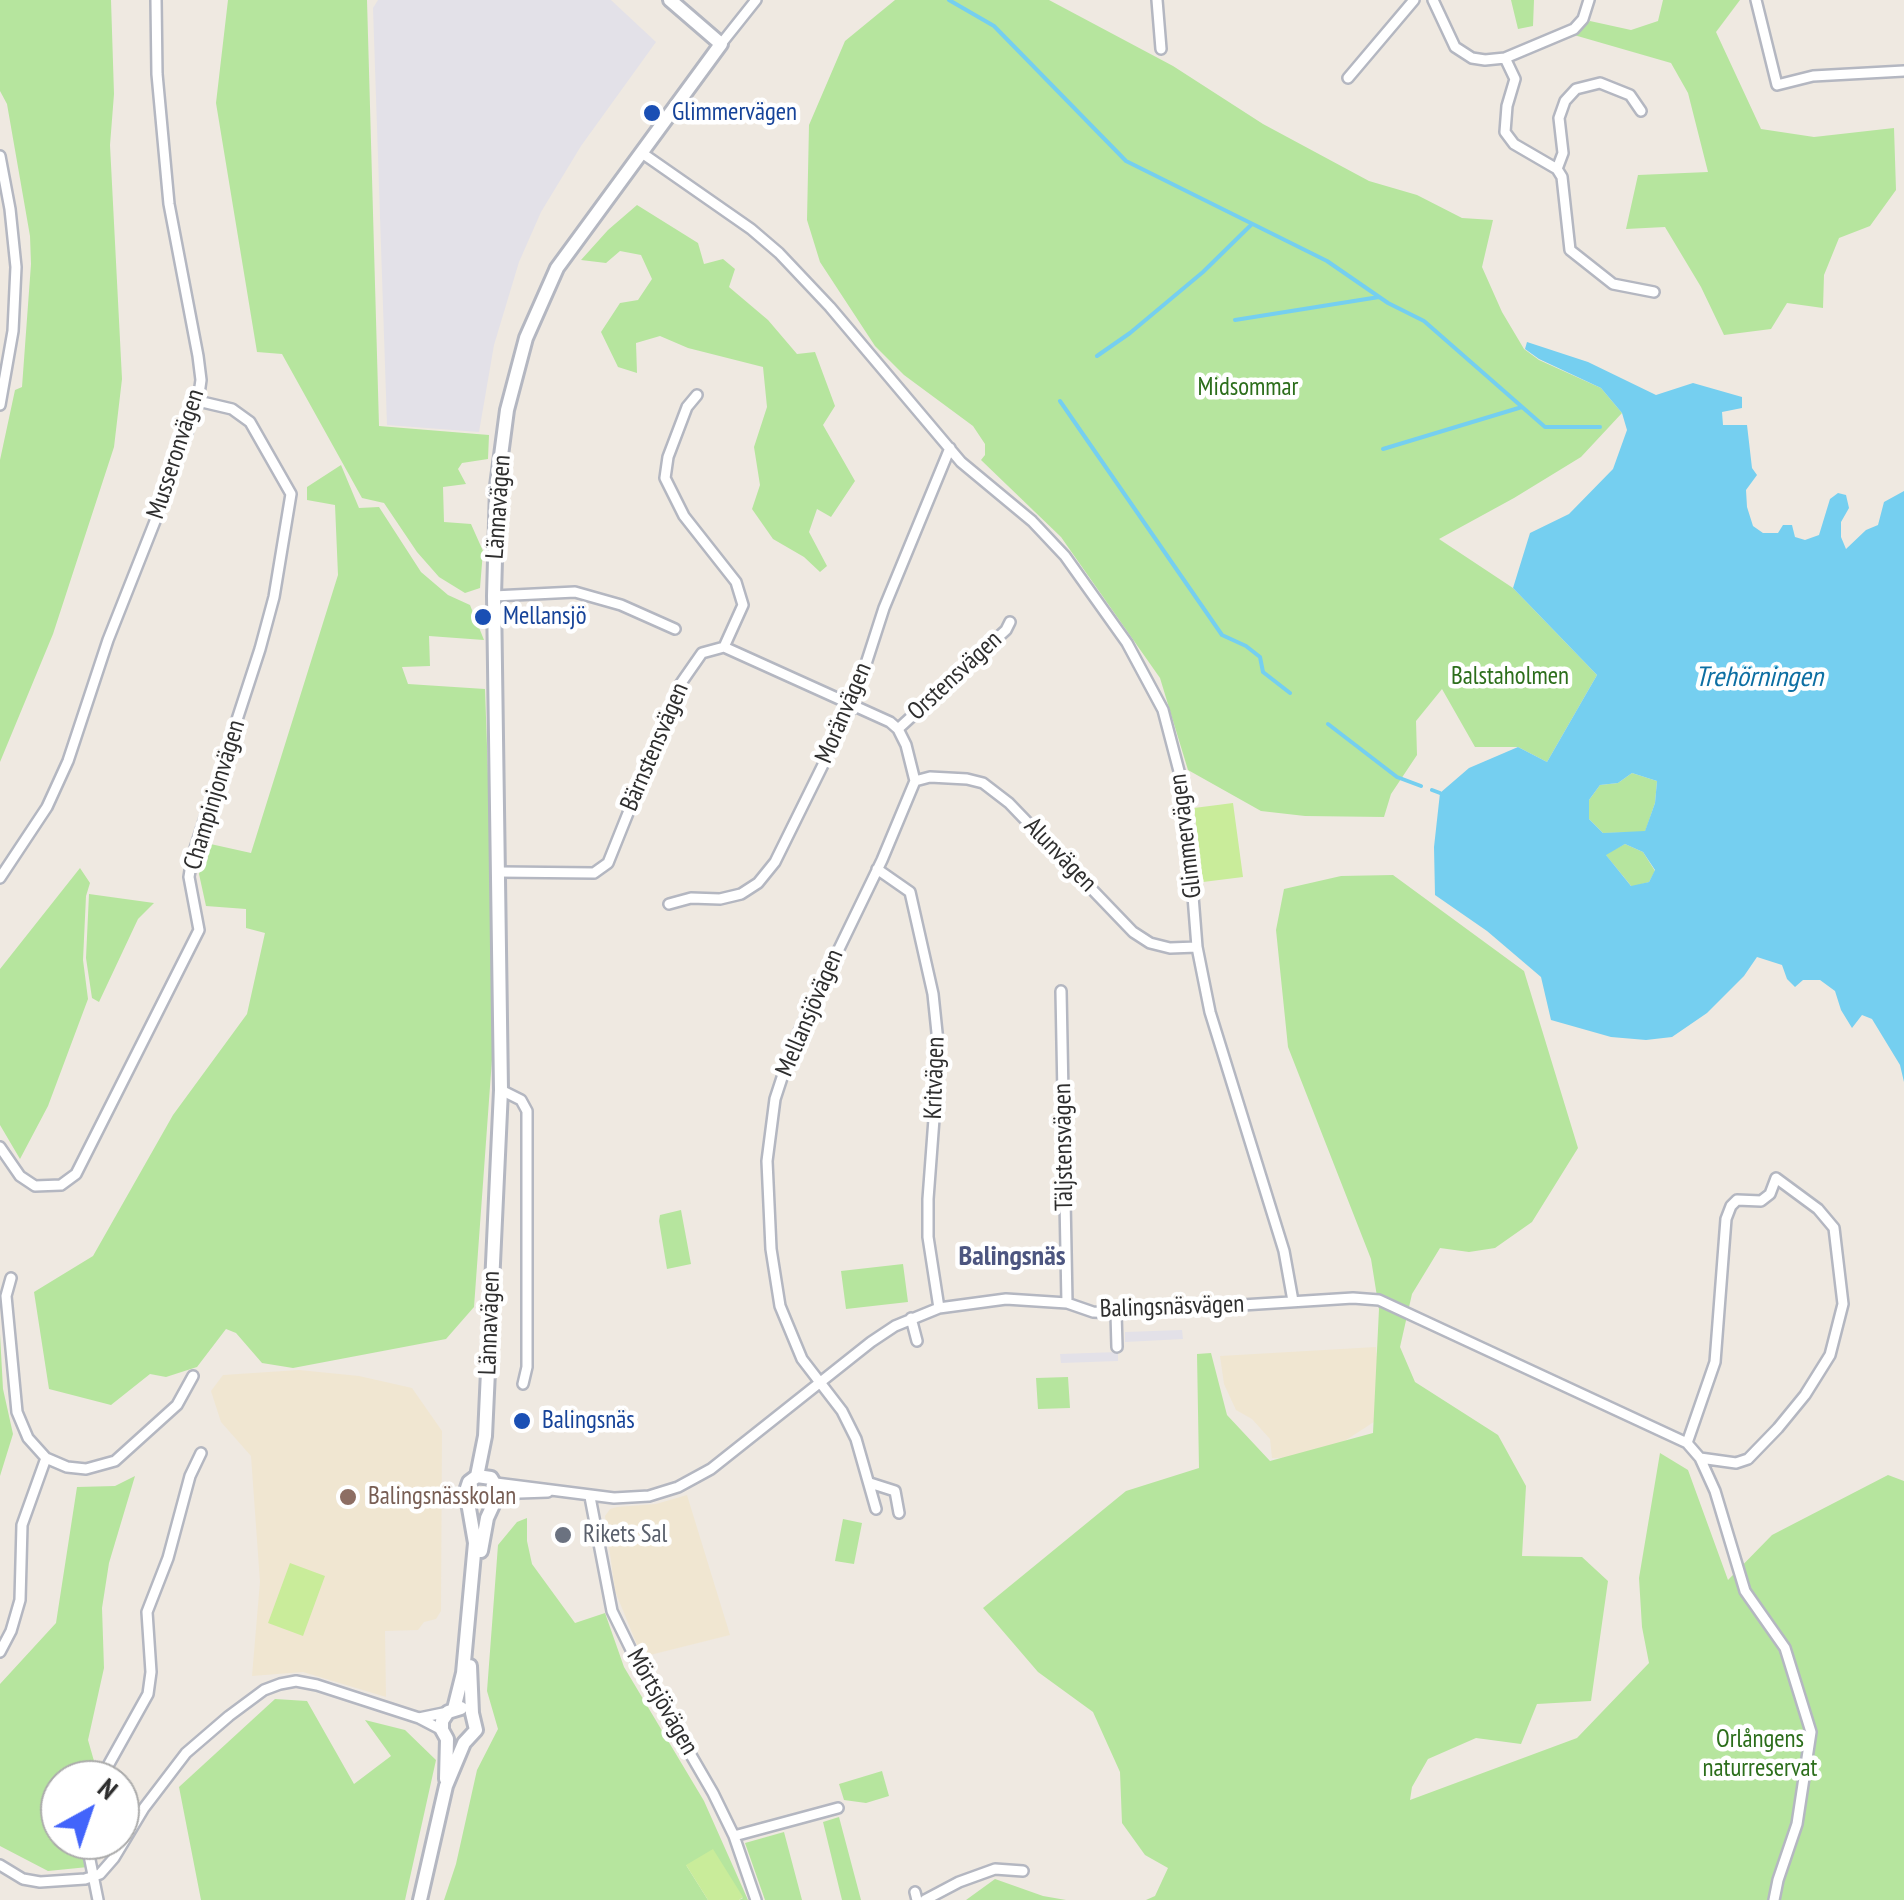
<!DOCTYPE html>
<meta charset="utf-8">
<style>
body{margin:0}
#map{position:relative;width:1904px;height:1900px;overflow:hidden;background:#efe9e1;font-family:"PT Sans Narrow",sans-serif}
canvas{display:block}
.north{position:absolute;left:40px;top:1760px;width:100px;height:100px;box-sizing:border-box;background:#fff;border:2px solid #ababab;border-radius:50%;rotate:40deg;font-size:28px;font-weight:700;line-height:40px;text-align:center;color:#2e2e2e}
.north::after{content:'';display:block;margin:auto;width:35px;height:45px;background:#4264fb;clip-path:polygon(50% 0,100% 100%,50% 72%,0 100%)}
</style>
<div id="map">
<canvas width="1904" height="1900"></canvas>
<div class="north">N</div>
</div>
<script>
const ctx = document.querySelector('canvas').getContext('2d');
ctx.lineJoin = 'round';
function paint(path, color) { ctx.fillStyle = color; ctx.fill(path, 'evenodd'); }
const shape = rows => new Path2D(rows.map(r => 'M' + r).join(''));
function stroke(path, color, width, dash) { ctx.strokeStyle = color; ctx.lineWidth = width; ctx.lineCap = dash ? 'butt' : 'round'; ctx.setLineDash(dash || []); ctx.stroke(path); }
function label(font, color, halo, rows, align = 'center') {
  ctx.font = font + ' "PT Sans Narrow",sans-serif'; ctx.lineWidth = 9; ctx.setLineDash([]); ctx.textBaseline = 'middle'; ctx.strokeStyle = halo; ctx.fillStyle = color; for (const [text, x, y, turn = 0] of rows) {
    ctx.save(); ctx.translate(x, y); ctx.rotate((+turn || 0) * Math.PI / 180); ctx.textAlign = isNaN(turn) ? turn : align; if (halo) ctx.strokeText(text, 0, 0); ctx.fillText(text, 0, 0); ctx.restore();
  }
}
const industrial = shape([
 [378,0,611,0,656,42,581,146,541,212,519,262,494,345,479,432,387,425,373,8],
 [1182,1330,1183,1339,1125,1342,1125,1332],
 [1118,1352,1118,1361,1061,1363,1060,1354]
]);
const education = shape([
 [1376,1347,1383,1416,1320,1457,1272,1458,1270,1439,1252,1419,1236,1410,1224,1384,1220,1356],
 [299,1370,359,1376,412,1388,442,1431,441,1611,436,1619,424,1622,418,1630,385,1631,386,1697,303,1672,252,1676,260,1582,251,1456,221,1422,211,1391,223,1375],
 [687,1495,730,1635,642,1657,615,1591,605,1516,610,1509,617,1507,656,1504]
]);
const green = shape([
 [0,0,111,0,114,94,110,145,122,379,114,447,53,634,0,762,0,460,15,390,22,387,31,264,30,236,7,104,0,91],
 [228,0,367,0,379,426,489,435,488,459,462,463,458,469,466,484,443,487,444,522,471,524,483,551,480,588,465,593,439,577,417,552,384,503,362,498,282,354,257,352,216,103],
 [895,0,1049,0,1173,66,1263,124,1369,181,1417,195,1462,218,1493,220,1482,267,1502,312,1524,349,1539,360,1601,388,1622,413,1581,457,1514,498,1439,539,1513,588,1597,675,1547,762,1518,747,1475,747,1442,689,1416,721,1417,755,1391,794,1384,817,1305,816,1261,811,1188,770,1160,678,1061,537,981,460,985,455,985,444,973,426,904,375,875,346,820,262,807,220,809,125,845,41],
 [1511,0,1534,0,1533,26,1518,29],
 [1663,0,1740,0,1716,32,1761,129,1814,137,1894,128,1896,190,1870,226,1839,238,1824,275,1823,308,1787,303,1771,329,1724,335,1701,287,1665,227,1626,229,1638,175,1708,172,1688,93,1671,63,1574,35,1590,21,1631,30,1658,21],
 [637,205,698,243,704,264,723,259,735,269,729,287,768,320,797,354,815,352,835,406,823,425,855,481,831,517,817,509,809,532,827,566,820,572,804,557,773,539,752,509,760,485,754,447,767,407,763,367,688,348,660,336,636,343,637,373,618,367,601,332,620,303,638,300,652,279,641,255,620,251,606,263,581,260,608,230],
 [341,465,359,508,379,507,421,572,448,595,470,605,484,640,429,636,430,666,402,667,408,684,485,689,496,1004,474,1307,446,1339,293,1368,262,1363,236,1333,226,1329,197,1367,166,1377,150,1374,111,1405,49,1389,34,1292,93,1256,173,1115,247,1014,265,933,246,928,246,909,206,906,199,874,206,843,251,853,338,575,335,505,307,500,307,487],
 [1632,773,1657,781,1655,803,1645,832,1603,833,1589,819,1589,800,1600,785,1618,783],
 [1625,844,1643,852,1655,871,1649,882,1632,887,1605,854],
 [80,868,90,883,86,896,83,960,88,999,48,1106,20,1159,0,1125,0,969],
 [1393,875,1524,971,1578,1148,1532,1222,1495,1248,1469,1252,1440,1248,1412,1294,1400,1347,1415,1382,1498,1435,1526,1486,1522,1556,1582,1557,1608,1581,1591,1701,1537,1704,1521,1744,1476,1738,1428,1759,1412,1787,1410,1800,1577,1738,1649,1663,1642,1627,1639,1578,1660,1453,1688,1470,1728,1580,1772,1535,1888,1475,1904,1481,1904,1900,1146,1900,1155,1896,1168,1868,1145,1855,1122,1823,1120,1772,1093,1712,1038,1672,983,1608,1126,1491,1199,1468,1197,1354,1211,1353,1227,1415,1270,1461,1373,1433,1379,1309,1371,1259,1288,1047,1276,930,1284,889,1341,876],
 [89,894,154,903,138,919,99,1002,92,998,86,958],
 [681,1210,691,1264,667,1269,659,1221,660,1215],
 [903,1264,908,1302,846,1309,841,1271],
 [0,1334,3,1389,13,1434,0,1476],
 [1068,1377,1070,1408,1038,1409,1036,1378],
 [135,1476,109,1563,102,1608,104,1668,88,1740,94,1761,86,1780,60,1780,60,1840,77,1840,88,1867,48,1871,0,1846,0,1684,56,1623,77,1487,115,1486],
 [527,1518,527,1541,532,1564,575,1623,605,1613,624,1667,704,1801,748,1900,739,1900,743,1898,686,1865,708,1900,444,1900,456,1864,477,1770,498,1729,487,1691,498,1545,517,1522],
 [843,1519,862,1523,854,1564,835,1561],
 [275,1699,307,1701,354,1784,391,1756,365,1720,405,1730,436,1760,405,1900,201,1900,179,1787],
 [882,1771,889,1796,866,1803,844,1800,839,1784],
 [839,1817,861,1900,842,1900,823,1822],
 [784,1832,802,1900,765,1900,745,1843],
 [995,1879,1043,1896,1066,1900,966,1900]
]);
const pitch = shape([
 [1233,803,1243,877,1203,882,1194,808],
 [290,1563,325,1576,303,1636,268,1623],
 [713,1849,743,1897,739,1900,708,1900,686,1865]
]);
const water = shape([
 [1527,342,1588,362,1656,395,1693,383,1742,397,1742,408,1722,412,1723,425,1747,425,1752,468,1757,475,1746,490,1747,507,1753,526,1763,533,1778,533,1783,525,1792,525,1795,537,1805,540,1819,535,1830,499,1838,493,1846,495,1849,508,1841,522,1841,537,1846,549,1866,530,1878,525,1884,502,1904,491,1904,1082,1900,1065,1872,1019,1862,1015,1852,1028,1841,1010,1835,991,1820,980,1803,980,1795,987,1787,979,1782,965,1757,957,1744,976,1707,1013,1672,1037,1646,1040,1611,1037,1551,1020,1541,977,1487,931,1435,895,1434,847,1440,793,1469,768,1518,747,1547,762,1597,675,1513,588,1530,533,1569,514,1613,469,1627,430,1622,413,1601,388,1539,359,1525,349],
 [1632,773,1657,781,1655,803,1645,831,1603,833,1589,819,1589,800,1600,785,1618,783],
 [1625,844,1643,852,1655,870,1649,882,1631,886,1606,855]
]);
const stream = shape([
 [949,0,994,26,1126,161,1327,261,1388,303,1424,321,1545,427,1600,427],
 [1235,320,1379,297],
 [1097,356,1130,333,1203,272,1252,224],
 [1060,401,1222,635,1246,646,1260,657,1263,672,1290,693],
 [1383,449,1522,407],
 [1328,724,1397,777,1421,786],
 [1432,790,1440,793]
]);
const minor = shape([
 [1157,0,1161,49],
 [1433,0,1455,47,1472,58,1485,60,1505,58,1574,29,1583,19,1589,0],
 [1756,0,1777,85,1813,76,1904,71],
 [721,44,756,0],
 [1505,58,1515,79,1507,106,1505,132,1514,144,1557,169,1563,153,1559,118,1565,101,1576,89,1600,83,1630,95,1641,111],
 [1348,78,1414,0],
 [642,153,751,229,779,253,830,307,961,462,1032,521,1065,556,1127,643,1163,710,1185,794,1197,947,1210,1012,1284,1251,1293,1301],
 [0,156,10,209,16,267,13,331,0,405],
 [1557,169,1562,177,1570,250,1613,284,1654,292],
 [494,596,575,592,621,605,675,629],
 [724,647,890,722,898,729,906,745,915,781,882,860,793,1044,775,1099,767,1161,771,1249,780,1306,802,1359,842,1411,856,1439,876,1509],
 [898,729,1006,630,1010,622],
 [915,781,930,777,967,779,983,783,1009,803,1133,932,1150,943,1170,948,1197,947],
 [877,869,910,892,933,994,939,1052,928,1199,928,1237,939,1308],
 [500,872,594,873,608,863,679,686,702,653,724,647,743,605,736,582,684,516,665,478,668,457,687,407,697,395],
 [0,878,47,807,68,761,108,640,165,496,198,401,201,380,198,356,169,204,157,74,156,0],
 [669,904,691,898,720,899,741,894,758,883,775,862,853,704,884,608,950,448],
 [1061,991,1067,1303],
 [501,1090,521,1100,527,1111,527,1367,523,1384],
 [0,1147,20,1176,35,1186,61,1185,76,1174,199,930,189,877,192,858,260,649,274,597,291,494,250,422,232,409,198,401],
 [11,1278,6,1296,17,1412,28,1438,46,1458,67,1467,86,1469,115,1461,177,1405,193,1376],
 [1116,1313,1117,1347],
 [911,1318,917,1341],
 [1687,1443,1715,1362,1726,1219,1731,1206,1737,1200,1761,1201,1770,1194,1776,1178,1818,1209,1834,1228,1843,1304,1830,1355,1805,1395,1778,1428,1748,1459,1736,1463,1700,1458],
 [496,1483,614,1498,649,1496,678,1487,711,1469,871,1342,895,1326,939,1308,1006,1299,1067,1303,1093,1312,1116,1313,1353,1298,1379,1300,1687,1443,1700,1458,1715,1491,1745,1591,1785,1648,1811,1732,1797,1824,1778,1880,1774,1900],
 [870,1483,895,1491,899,1513],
 [590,1497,612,1611,638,1664,713,1793,734,1836,756,1900],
 [497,1500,519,1493,548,1492],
 [0,1652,11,1631,20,1600,22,1525,46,1458],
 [419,1718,448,1712],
 [100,1780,148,1694,151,1672,147,1612,168,1558,190,1476,201,1453],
 [734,1836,838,1808],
 [86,1840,98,1900],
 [0,1865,23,1879,40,1882,85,1879,100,1874,114,1858,144,1808,186,1753,229,1716,264,1690,280,1684,296,1681,317,1685,419,1718,442,1730],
 [915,1892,917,1900],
 [925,1900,959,1882,995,1869,1023,1871]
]);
const secondary = shape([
 [477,1476,491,1478,499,1492,487,1518,481,1551],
 [454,1709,463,1673,475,1543,466,1491,469,1482,477,1476,485,1436,501,1090,494,596,497,486,507,410,526,338,557,268,721,44,670,0],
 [446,1779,447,1739,442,1730,442,1721,448,1712,461,1708],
 [420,1900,446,1786,464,1743,476,1730,472,1713,470,1666]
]);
const markers = [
 [652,113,10,"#1a4fb4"],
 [483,617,10,"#1a4fb4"],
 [522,1421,10,"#1a4fb4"],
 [348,1497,10,"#8d6e63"],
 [563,1535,10,"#6b7280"]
];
const transitNames = [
 ["Glimmervägen",672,113],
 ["Mellansjö",503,617],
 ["Balingsnäs",542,1421]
];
const parkNames = [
 ["Midsommar",1248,388],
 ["Balstaholmen",1510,677],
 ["Orlångens",1760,1740],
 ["naturreservat",1760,1769]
];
const streetNames = [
 ["Musseronvägen",176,454,-72],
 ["Lännavägen",499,507,-86],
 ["Orstensvägen",955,676,-43],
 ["Moränvägen",844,713,-67],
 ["Bärnstensvägen",655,747,-67],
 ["Champinjonvägen",215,795,-73],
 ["Glimmervägen",1186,836,-97],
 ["Alunvägen",1060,855,46],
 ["Mellansjövägen",810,1013,-67],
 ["Kritvägen",935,1078,-88],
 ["Täljstensvägen",1064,1147,-91],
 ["Balingsnäsvägen",1172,1307,-2],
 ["Lännavägen",490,1323,-88],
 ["Mörtsjövägen",662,1702,60]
];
const educationNames = [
 ["Balingsnässkolan",368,1497]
];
const worshipNames = [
 ["Rikets Sal",583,1535]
];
const waterNames = [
 ["Trehörningen",1759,678]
];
const neighbourhoodNames = [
 ["Balingsnäs",1012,1257]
];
paint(industrial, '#e3e1e8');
paint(education, '#f0e6d1');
paint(green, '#b6e59e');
paint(pitch, '#c9ec9a');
paint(water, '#75cff0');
stroke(stream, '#75cff0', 4);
stroke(minor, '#b4b7c1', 14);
stroke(secondary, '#b4b7c1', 18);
stroke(minor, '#fff', 9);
stroke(secondary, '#fff', 12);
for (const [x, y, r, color] of markers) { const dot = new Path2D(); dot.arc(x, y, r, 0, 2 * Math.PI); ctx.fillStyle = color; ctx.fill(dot); stroke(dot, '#fff', 4); }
label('25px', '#164399', '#fff', transitNames, 'left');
label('25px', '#2c6e1b', '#fff', parkNames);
label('25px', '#2e2e2e', '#fff', streetNames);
label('25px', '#785e54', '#fff', educationNames, 'left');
label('25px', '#5b616d', '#fff', worshipNames, 'left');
label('italic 28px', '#0d6fa3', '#fff', waterNames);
label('bold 28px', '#4d5680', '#fff', neighbourhoodNames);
</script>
